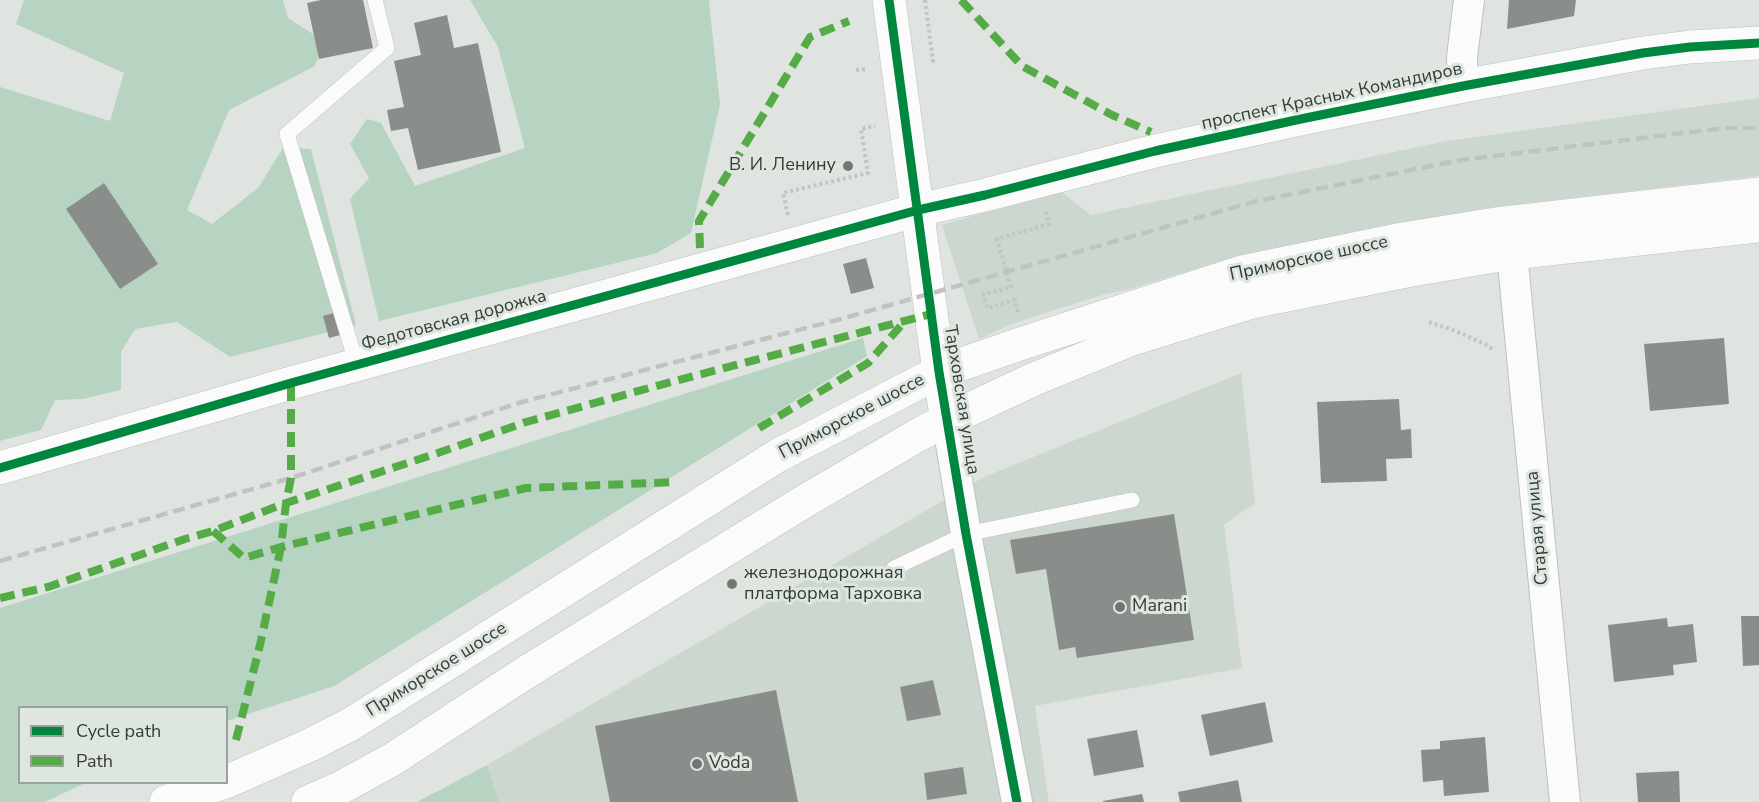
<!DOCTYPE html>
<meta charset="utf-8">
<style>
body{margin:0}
#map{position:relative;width:1759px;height:802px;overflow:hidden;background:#dfe4e0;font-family:"Nunito Sans",sans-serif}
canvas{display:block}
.legend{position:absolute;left:18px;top:706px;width:210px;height:78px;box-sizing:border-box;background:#dde6df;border:2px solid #9ba29c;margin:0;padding:8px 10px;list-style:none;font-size:18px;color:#373b38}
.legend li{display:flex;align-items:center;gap:12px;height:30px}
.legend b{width:30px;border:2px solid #9ba29c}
</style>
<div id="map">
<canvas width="1759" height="802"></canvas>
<ul class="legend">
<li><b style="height:8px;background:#00873e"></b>Cycle path</li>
<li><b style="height:8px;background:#55ac46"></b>Path</li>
</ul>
</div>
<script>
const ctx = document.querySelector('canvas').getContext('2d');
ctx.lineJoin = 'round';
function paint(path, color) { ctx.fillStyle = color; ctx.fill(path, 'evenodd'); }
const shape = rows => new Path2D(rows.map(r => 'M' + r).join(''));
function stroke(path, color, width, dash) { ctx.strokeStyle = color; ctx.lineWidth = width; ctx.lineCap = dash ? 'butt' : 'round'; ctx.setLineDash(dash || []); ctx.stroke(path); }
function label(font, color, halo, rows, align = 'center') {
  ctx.font = font + ' "Nunito Sans",sans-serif'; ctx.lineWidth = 6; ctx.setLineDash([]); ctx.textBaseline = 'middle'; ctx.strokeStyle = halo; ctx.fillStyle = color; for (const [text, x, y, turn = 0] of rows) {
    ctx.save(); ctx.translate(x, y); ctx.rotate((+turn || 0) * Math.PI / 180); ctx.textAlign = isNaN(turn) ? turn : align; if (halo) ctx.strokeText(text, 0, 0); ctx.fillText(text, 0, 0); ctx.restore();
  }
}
const built = shape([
 [1759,98,1759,176,1494,207,1403,222,1238,256,1126,290,1102,295,1014,323,979,339,942,225,1059,190,1091,215,1447,141],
 [1241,373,1255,503,1224,525,1242,668,1035,706,1049,802,499,802,487,765,984,477]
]);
const green = shape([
 [24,0,283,0,288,18,324,41,315,66,229,110,187,210,212,224,258,188,283,148,311,149,356,325,230,357,177,322,135,329,121,352,121,390,82,399,55,400,41,430,0,441,0,87,110,121,124,73,16,24],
 [470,0,710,0,709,3,720,104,691,233,657,253,379,321,350,199,369,178,350,144,367,119,381,123,415,186,525,148,498,47],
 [863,338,867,356,334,686,227,721,226,708,20,708,20,782,85,783,45,802,0,802,0,608],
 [487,765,499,802,417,802]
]);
const building = shape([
 [321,0,363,0,373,48,319,59,307,3],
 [1509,0,1576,0,1574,16,1507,29],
 [447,15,454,48,478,43,501,152,418,170,408,128,391,131,387,110,404,107,394,61,421,55,414,23],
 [104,183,158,264,120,289,66,209],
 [866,258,874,288,851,294,843,264],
 [337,312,344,334,329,338,323,316],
 [1724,338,1729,404,1650,411,1644,344],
 [1399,399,1401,430,1411,429,1412,458,1386,459,1387,481,1321,483,1317,402],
 [1174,514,1194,640,1077,658,1075,647,1059,650,1046,569,1016,574,1010,540],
 [1741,616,1759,616,1759,665,1743,666],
 [1667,618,1668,627,1693,624,1697,662,1673,665,1674,675,1614,682,1608,625],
 [933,680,941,715,907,721,900,687],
 [776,690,798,802,610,802,595,726],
 [1265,702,1273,742,1210,756,1201,715],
 [1137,730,1144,767,1094,776,1087,739],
 [1485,737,1489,792,1444,796,1443,780,1423,782,1421,750,1440,749,1440,741],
 [963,767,967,794,927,800,924,773],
 [1679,771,1680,802,1638,802,1636,773],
 [1238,780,1242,802,1180,802,1178,792],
 [1142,794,1144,802,1103,802,1103,801]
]);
const path = shape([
 [925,0,933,61,929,61],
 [856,70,867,69],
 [788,215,783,193,868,173,861,129,875,126],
 [1018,312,1015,300,987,308,983,295,1011,287,997,239,1049,224,1045,210],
 [1429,322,1453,330,1485,344,1492,349]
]);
const service = shape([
 [357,365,287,134,387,48,375,0],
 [894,568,966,534,1132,500]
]);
const minor = shape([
 [1463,86,1462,57,1469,0],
 [1512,253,1565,802],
 [947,420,966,534,1017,802]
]);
const tertiary = shape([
 [889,0,939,372,947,420],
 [0,468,291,383,918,210,985,195,1155,151,1296,120,1463,86,1643,53,1690,47,1759,43]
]);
const trunk = shape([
 [226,782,310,745,351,724,777,456,939,372,1023,343,1242,272,1403,239,1496,224,1759,194],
 [166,802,225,782],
 [308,802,342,787,393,759,525,673,805,501,918,435,947,420,1032,380,1132,339,1252,302,1406,271,1512,253,1759,226]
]);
const rail = shape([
 [0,561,291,478,522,402,837,320,1257,201,1461,160,1725,128,1759,128]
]);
const quiet = shape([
 [961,0,1022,66,1112,115,1151,132],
 [700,248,699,221,810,37,849,21],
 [759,428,868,363,905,321],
 [213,531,244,558,281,547,526,488,677,482],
 [0,598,48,587,185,539,213,531,286,503,438,453,526,422,671,382,931,314],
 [236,740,260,645,281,547,286,503,291,478,291,383]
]);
const cycleway = shape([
 [889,0,939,372,966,534,1017,802],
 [0,468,291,383,918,210,985,195,1155,151,1296,120,1463,86,1643,53,1690,47,1759,43]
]);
const markers = [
 [848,166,6,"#727673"],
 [732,584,6,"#727673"],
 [1120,607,6,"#727673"],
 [697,764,6,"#727673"]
];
const streetNames = [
 ["проспект Красных Командиров",1332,97,-12],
 ["Приморское шоссе",1309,259,-12],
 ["Федотовская дорожка",454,321,-15],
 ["Тарховская улица",961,400,81],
 ["Приморское шоссе",852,417,-28],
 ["Старая улица",1538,528,-95],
 ["Приморское шоссе",437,670,-32]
];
const poiNames = [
 ["В. И. Ленину",836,166,"right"],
 ["железнодорожная",744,574],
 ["платформа Тарховка",744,595],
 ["Marani",1132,607],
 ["Voda",709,764]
];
paint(built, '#ccd7cf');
paint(green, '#b7d3c1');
paint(building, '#8a8e8b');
stroke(service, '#bec1be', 16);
stroke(minor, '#bec1be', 32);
stroke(tertiary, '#bec1be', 34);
stroke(trunk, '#bec1be', 34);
stroke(path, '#c3c4c3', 4, [3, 3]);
stroke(service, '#fafbfa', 15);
stroke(minor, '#fafbfa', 30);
stroke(tertiary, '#fafbfa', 33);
stroke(trunk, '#fafbfa', 33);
stroke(rail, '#c1c2c1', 4.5, [12, 6]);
stroke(quiet, '#55ac46', 8, [15, 8]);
stroke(cycleway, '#00873e', 9);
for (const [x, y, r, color] of markers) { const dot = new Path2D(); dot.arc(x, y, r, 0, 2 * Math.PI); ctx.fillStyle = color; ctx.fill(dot); stroke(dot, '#dde6df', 2); }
label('18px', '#373b38', '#dde6df', streetNames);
label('18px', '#373b38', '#dde6df', poiNames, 'left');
</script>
